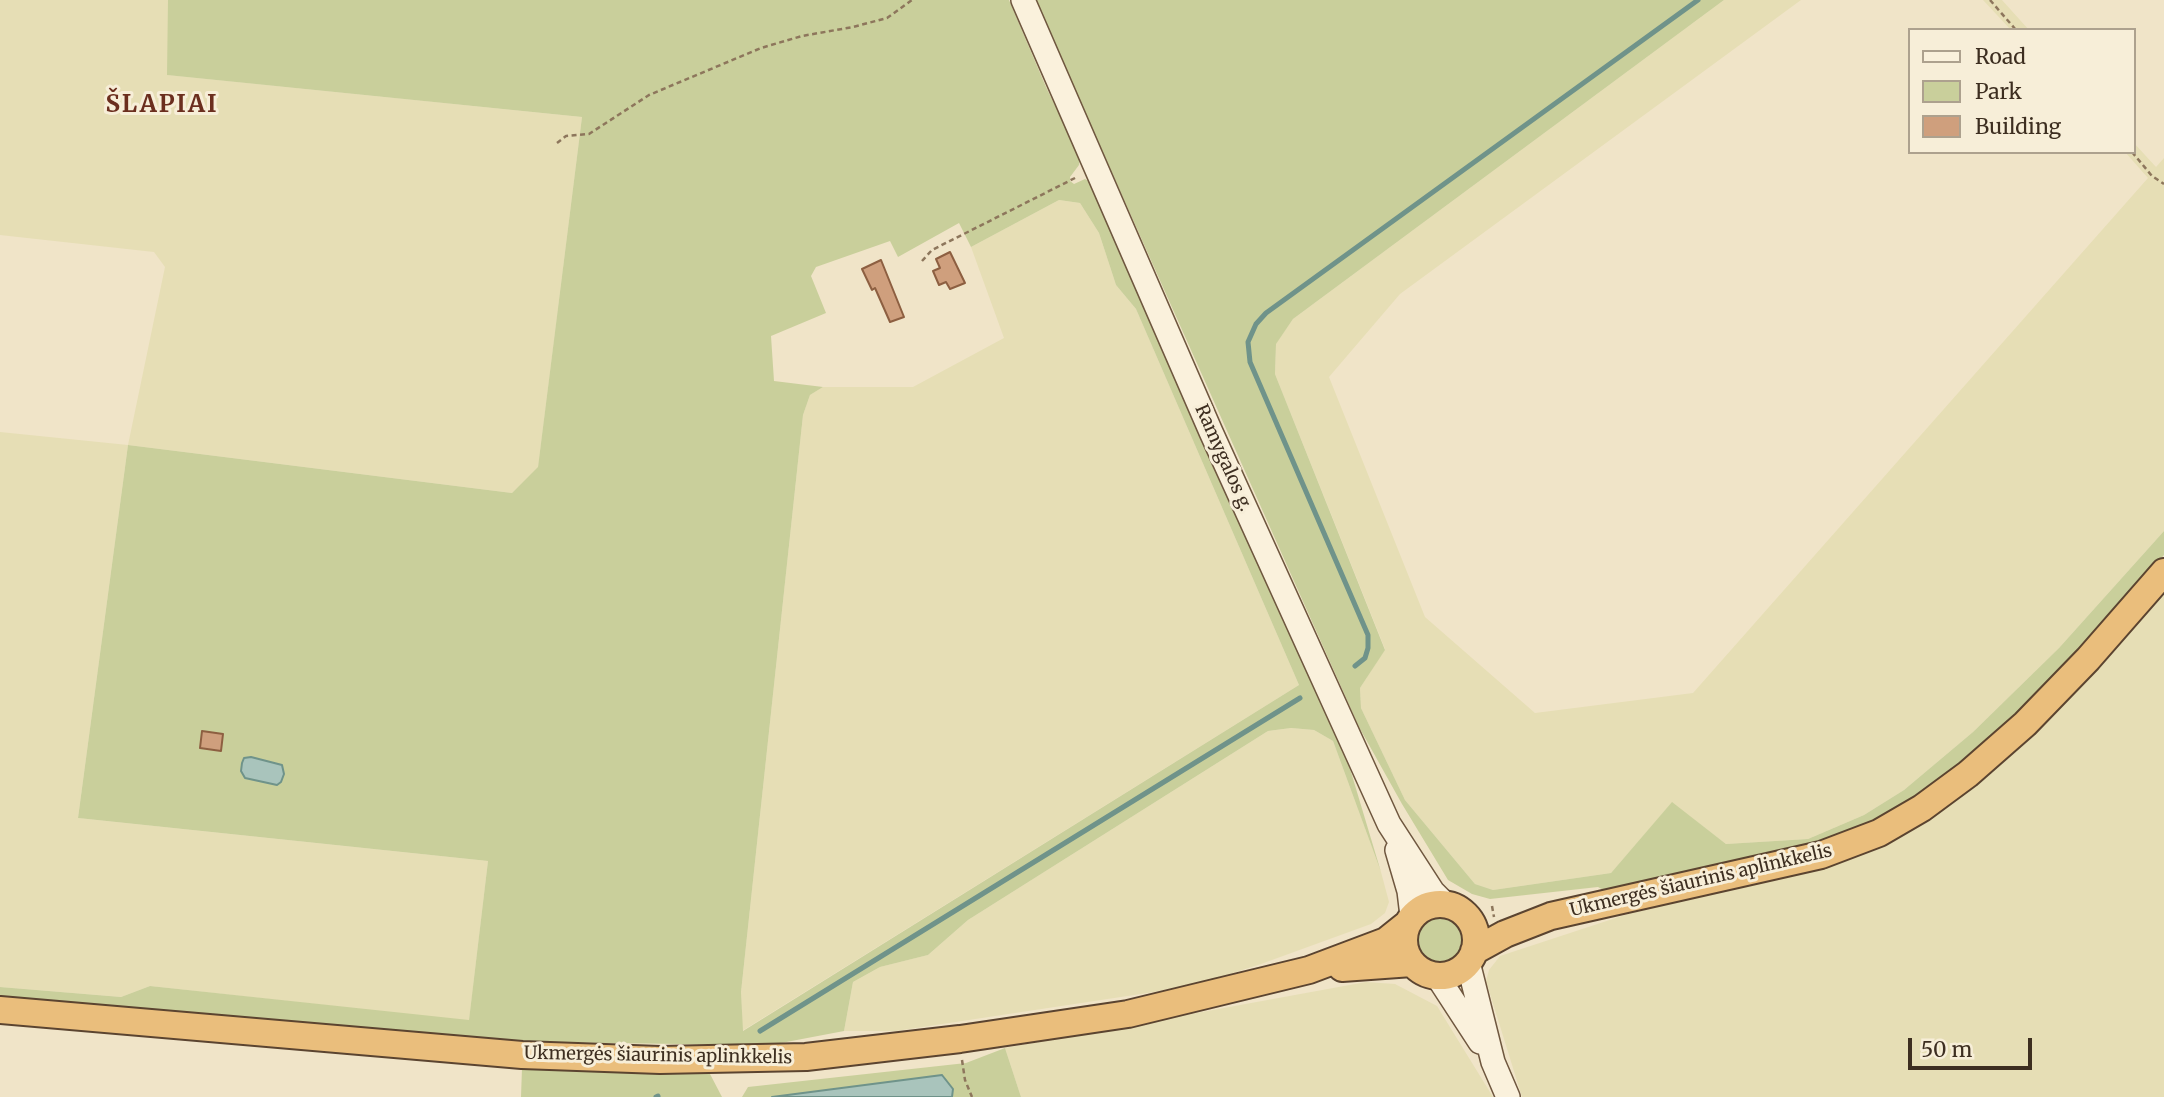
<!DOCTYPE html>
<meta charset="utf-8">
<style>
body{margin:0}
#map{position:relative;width:2164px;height:1097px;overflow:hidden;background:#f0e4c8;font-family:Merriweather,serif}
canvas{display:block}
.legend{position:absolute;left:1908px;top:28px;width:228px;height:126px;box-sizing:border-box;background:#f7eed8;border:2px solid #ada18e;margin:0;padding:9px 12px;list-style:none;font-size:21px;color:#3d2e20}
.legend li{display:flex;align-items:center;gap:14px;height:35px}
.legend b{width:35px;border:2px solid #ada18e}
.scale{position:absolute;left:1908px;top:1038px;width:124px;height:32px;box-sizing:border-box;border:4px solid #3d2e20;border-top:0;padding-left:9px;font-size:21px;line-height:24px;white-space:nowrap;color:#3d2e20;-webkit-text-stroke:5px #f7eed8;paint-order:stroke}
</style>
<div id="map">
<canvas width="2164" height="1097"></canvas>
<ul class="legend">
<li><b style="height:9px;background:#faf1dc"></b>Road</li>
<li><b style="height:19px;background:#c9cf9b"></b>Park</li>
<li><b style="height:19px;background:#cf9f7d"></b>Building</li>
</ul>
<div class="scale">50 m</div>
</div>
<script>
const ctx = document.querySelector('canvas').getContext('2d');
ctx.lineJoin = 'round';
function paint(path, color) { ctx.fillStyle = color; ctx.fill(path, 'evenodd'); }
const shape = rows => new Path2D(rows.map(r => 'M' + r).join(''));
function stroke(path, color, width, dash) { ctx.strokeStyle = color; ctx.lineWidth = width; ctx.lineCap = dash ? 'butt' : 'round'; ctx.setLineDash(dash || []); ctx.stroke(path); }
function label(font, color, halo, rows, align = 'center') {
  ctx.font = font + ' Merriweather,serif'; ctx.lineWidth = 6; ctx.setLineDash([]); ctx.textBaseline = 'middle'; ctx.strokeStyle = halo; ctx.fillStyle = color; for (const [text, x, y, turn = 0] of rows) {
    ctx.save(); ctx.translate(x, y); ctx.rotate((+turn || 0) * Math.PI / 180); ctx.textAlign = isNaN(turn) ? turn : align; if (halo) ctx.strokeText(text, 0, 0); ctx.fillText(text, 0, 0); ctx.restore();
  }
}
const farmland = shape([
 [0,0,168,0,168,75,582,117,538,468,512,493,128,445,78,818,488,861,469,1021,150,986,121,997,0,987,0,432,128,445,165,267,154,252,0,235],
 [1724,0,1801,0,1400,294,1329,377,1425,617,1535,713,1693,693,2148,178,2125,152,2134,152,2134,143,2156,167,2164,158,2164,531,2059,648,1973,732,1904,790,1864,815,1808,839,1726,844,1672,803,1611,873,1493,890,1475,884,1405,800,1361,708,1360,688,1385,649,1275,374,1276,343,1293,319],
 [1983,0,2002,0,2029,30,2011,30],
 [1059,200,1080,203,1099,233,1116,285,1136,309,1299,685,742,1031,741,992,803,415,810,395,823,387,913,387,1004,338,971,247],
 [2164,593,2164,1097,1522,1097,1486,981,1489,970,1500,956,1637,911,1795,875,1844,861,1909,832,1955,801,2049,720],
 [1291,728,1314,730,1333,741,1381,872,1389,902,1385,913,1371,924,1261,964,1208,981,1154,992,896,1031,844,1031,853,982,880,967,928,955,968,920,1268,731],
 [1366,982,1395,984,1437,1006,1493,1097,1021,1097,1005,1048]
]);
const green = shape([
 [168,0,1009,0,1046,87,1080,157,1079,165,1070,177,1070,181,1074,184,1085,179,1092,183,1345,752,1381,872,1333,741,1314,730,1291,728,1268,731,968,920,928,955,880,967,853,982,844,1031,781,1043,753,1045,537,1042,0,998,0,987,121,997,150,986,469,1020,488,861,78,818,128,445,512,493,538,467,582,117,167,75],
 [1059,200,1080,203,1099,233,1116,285,1136,309,1299,685,743,1031,741,992,803,415,810,395,823,387,774,381,771,336,826,313,811,276,816,267,890,241,898,257,959,223,971,247],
 [1035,0,1724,0,1293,319,1276,344,1275,374,1385,650,1360,688,1361,708,1405,800,1475,884,1493,890,1611,873,1672,802,1726,844,1808,839,1864,815,1904,790,1973,732,2059,648,2164,531,2164,555,2077,655,2010,723,1951,775,1895,813,1846,836,1607,892,1598,887,1490,899,1472,894,1448,880,1402,804,1359,727],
 '1416 940a24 24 0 1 1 48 0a24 24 0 1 1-48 0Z',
 [1005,1048,1021,1097,952,1097,952,1089,942,1075,772,1097,742,1097,748,1087,966,1063],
 [522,1068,710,1074,722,1097,521,1097]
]);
const water = shape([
 [251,757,282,765,284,774,281,782,277,785,245,778,241,771,242,763,244,758,251,757],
 [942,1075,953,1089,952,1097,772,1097,942,1075]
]);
const stream = shape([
 [1355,666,1365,658,1368,648,1368,635,1250,362,1248,342,1256,324,1266,313,1698,0],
 [760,1031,1300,698],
 [656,1097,658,1096]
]);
const building = shape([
 [950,252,965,283,950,289,946,282,939,285,933,271,940,268,936,259,950,252],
 [881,260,904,317,890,322,875,288,872,290,862,269,881,260],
 [202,731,223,734,221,751,200,748,202,731]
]);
const path = shape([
 [1990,0,2016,30],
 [557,143,566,136,589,134,649,95,761,48,802,36,853,27,887,18,912,0],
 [2132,152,2152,176,2164,184],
 [922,261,932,250,1077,177],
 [1492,906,1494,917],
 [962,1060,965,1080,972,1097]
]);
const secondary = shape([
 [1023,0,1211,432,1389,824,1433,892,1445,904],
 [1397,850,1409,891,1412,916],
 [1468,962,1493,1062,1508,1097],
 [1437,976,1480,1042]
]);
const trunk = shape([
 '1404 940a36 36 0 1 1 72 0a36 36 0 1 1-72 0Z',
 [1474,951,1505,934,1551,916,1821,855,1879,833,1922,808,1968,774,2025,724,2088,659,2164,572],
 [1342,968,1412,963],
 [0,1010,522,1055,660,1060,806,1057,960,1039,1128,1014,1309,970,1386,941,1406,925]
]);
const streetNames = [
 ["Ramygalos g.",1223,458,66],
 ["Ukmergės šiaurinis aplinkkelis",1701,881,-13],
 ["Ukmergės šiaurinis aplinkkelis",658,1056,1]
];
const districtNames = [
 ["ŠLAPIAI",162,105]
];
paint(farmland, '#e6deb5');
paint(green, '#c9cf9b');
paint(water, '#a9c4bc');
stroke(water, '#6f938a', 2);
stroke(stream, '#6f938a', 5);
paint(building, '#cf9f7d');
stroke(building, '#8d5f41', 2);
stroke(secondary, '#6f573f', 26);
stroke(trunk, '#5b4430', 30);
stroke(path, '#8d765c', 2.5, [5, 3.5]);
stroke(secondary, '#faf1dc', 23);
stroke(trunk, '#eabe7c', 26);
label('18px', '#3d2e20', '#f7eed8', streetNames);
ctx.letterSpacing = '2px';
label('bold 24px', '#6b2e1e', '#f7eed8', districtNames);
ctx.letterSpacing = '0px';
</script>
